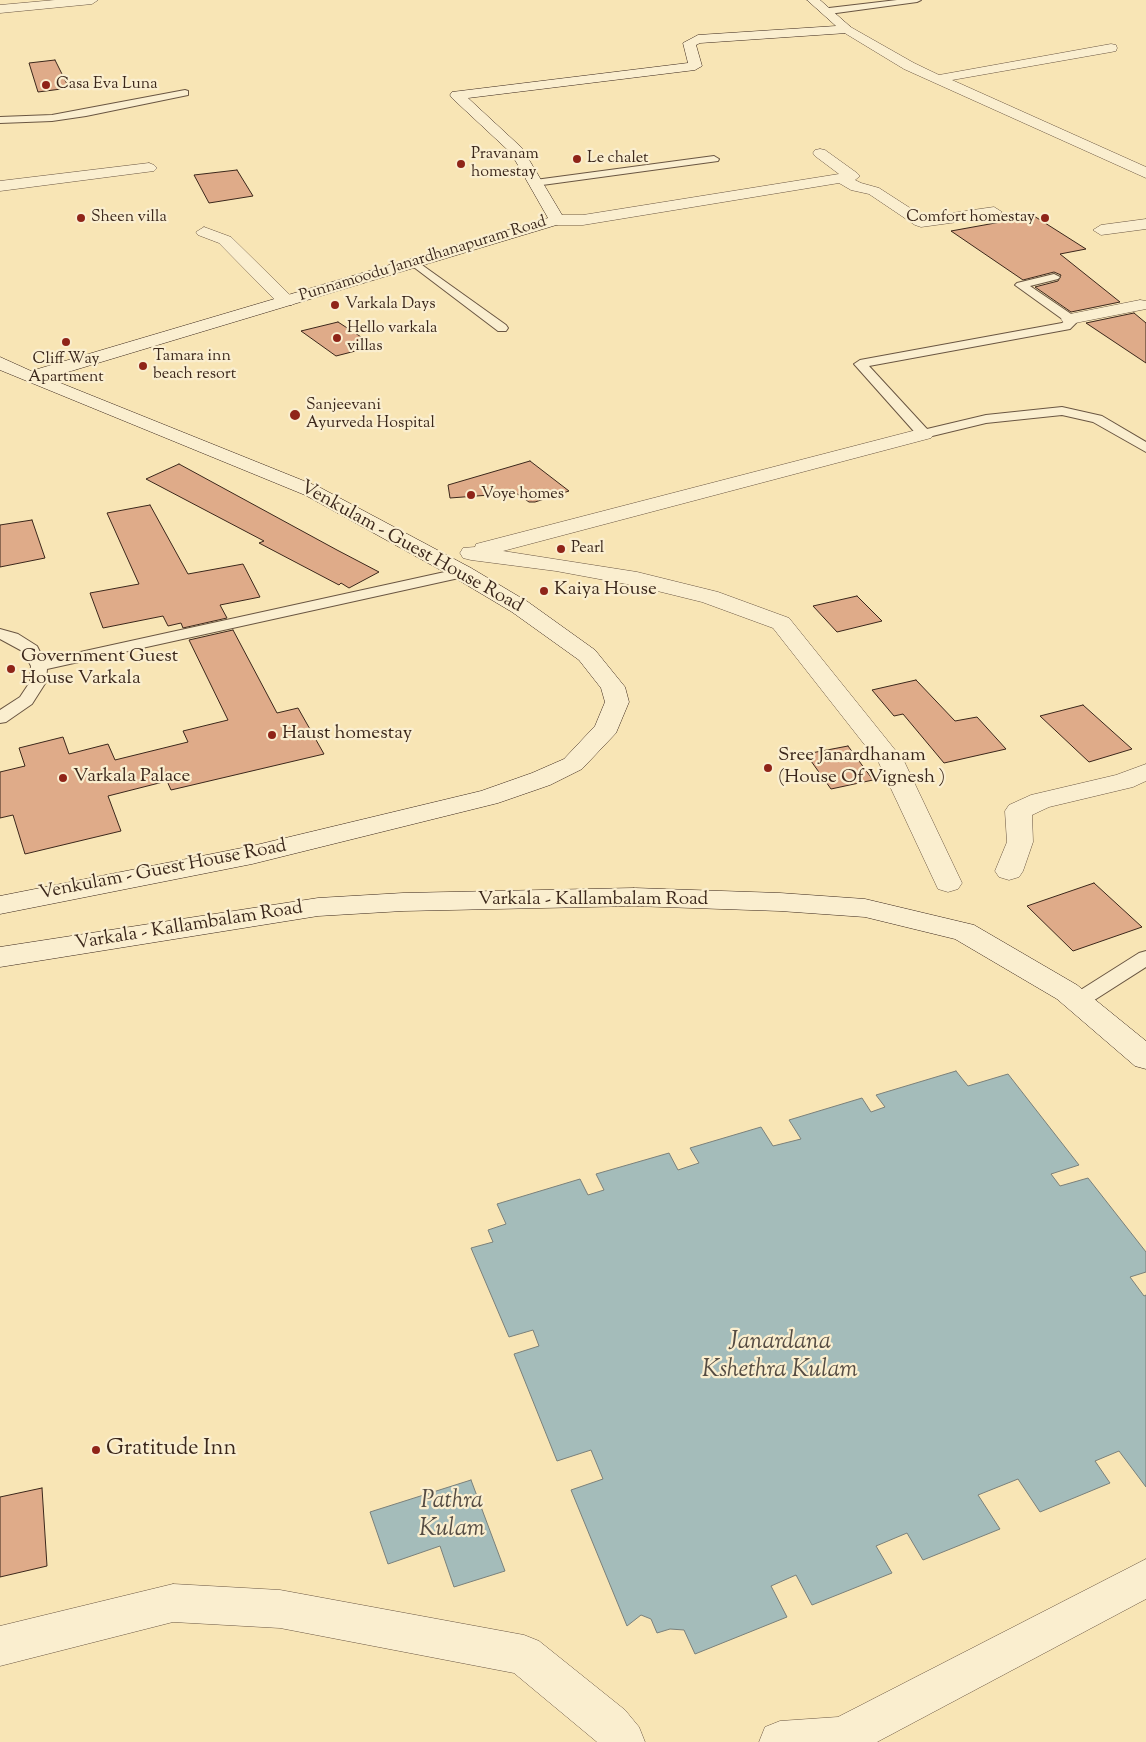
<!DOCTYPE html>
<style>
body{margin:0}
canvas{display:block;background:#f8e5b5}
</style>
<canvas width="1146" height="1742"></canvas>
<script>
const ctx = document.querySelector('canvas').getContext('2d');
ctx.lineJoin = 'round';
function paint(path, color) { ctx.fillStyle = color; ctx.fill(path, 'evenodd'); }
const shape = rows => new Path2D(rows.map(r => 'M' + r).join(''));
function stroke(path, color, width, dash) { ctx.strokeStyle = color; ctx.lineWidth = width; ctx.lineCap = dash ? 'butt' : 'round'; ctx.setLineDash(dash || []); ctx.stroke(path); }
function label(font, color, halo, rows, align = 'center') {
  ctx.font = font + ' "Sorts Mill Goudy",serif'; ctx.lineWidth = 4.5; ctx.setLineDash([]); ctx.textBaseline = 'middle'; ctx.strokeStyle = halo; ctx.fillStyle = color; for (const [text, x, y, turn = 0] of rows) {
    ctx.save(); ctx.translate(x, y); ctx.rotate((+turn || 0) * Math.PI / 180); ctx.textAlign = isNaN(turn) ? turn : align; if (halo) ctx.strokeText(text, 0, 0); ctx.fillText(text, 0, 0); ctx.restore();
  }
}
const water = shape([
 [956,1071,968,1086,1008,1074,1079,1165,1051,1174,1060,1186,1088,1178,1146,1252,1146,1272,1130,1277,1144,1296,1146,1295,1146,1487,1119,1451,1095,1461,1110,1483,1040,1512,1018,1479,978,1495,1000,1529,923,1560,907,1533,876,1546,892,1573,812,1605,796,1575,771,1586,787,1617,695,1654,684,1630,670,1629,657,1633,651,1619,641,1615,627,1626,571,1490,603,1479,591,1450,557,1461,514,1354,539,1346,533,1330,509,1337,471,1248,493,1242,488,1230,506,1224,497,1204,580,1179,588,1195,604,1190,596,1174,669,1153,678,1170,699,1163,690,1148,761,1127,773,1146,801,1139,789,1120,862,1098,871,1112,885,1107,876,1095,956,1071],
 [471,1480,505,1571,454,1587,440,1546,388,1564,370,1512,471,1480]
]);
const building = shape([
 [55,60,69,88,38,92,29,63,55,60],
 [237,170,253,196,209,203,194,175,237,170],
 [1034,216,1086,249,1060,254,1120,302,1071,312,1035,287,1058,281,1061,275,1054,272,1023,280,951,231,1034,216],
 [1134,313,1146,323,1146,363,1086,323,1134,313],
 [338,322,375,346,336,356,301,331,338,322],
 [530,461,569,491,535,502,529,502,516,493,450,498,448,485,530,461],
 [179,464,337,550,379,572,349,588,341,583,339,585,259,543,264,541,146,479,179,464],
 [150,505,188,574,243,564,260,597,220,605,227,618,183,628,181,623,168,626,163,616,103,628,90,593,139,584,107,513,150,505],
 [32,520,45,558,0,567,0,525,32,520],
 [857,596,882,621,837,632,813,606,857,596],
 [233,630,277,713,298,708,324,754,171,790,167,781,108,796,121,831,25,854,13,815,0,818,0,772,25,766,19,748,63,737,69,754,108,744,115,760,188,742,183,731,228,720,189,640,233,630],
 [916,680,955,721,977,717,1006,749,944,763,903,714,894,716,872,690,916,680],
 [1083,705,1132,749,1089,762,1040,716,1083,705],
 [848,746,873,780,831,789,806,754,848,746],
 [1094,883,1142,927,1073,951,1027,906,1094,883],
 [42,1488,47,1566,0,1577,0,1497,42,1488]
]);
const service = shape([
 [897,0,921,0,917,2,829,14,825,11,829,8,897,0],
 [185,90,188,91,188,95,86,116,52,121,0,123,0,117,52,115,185,90],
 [714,156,719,159,718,161,535,186,530,183,535,180,714,156],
 [415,260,506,325,508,328,506,331,498,331,411,265,411,261,415,260],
 [1054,274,1060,277,1058,279,1030,286,1074,316,1077,322,1070,329,869,366,927,429,986,415,1062,407,1102,416,1146,442,1146,452,1093,422,1062,415,986,423,924,438,919,437,854,364,860,360,1062,323,1065,321,1015,285,1017,283,1054,274],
 [463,568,471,573,468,576,47,669,46,682,32,704,6,722,0,723,0,710,20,697,30,682,31,666,24,652,0,639,0,629,18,634,37,646,44,660,463,568],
 [1146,951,1146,967,1085,1006,1078,1008,1071,1006,1068,1001,1071,996,1139,953,1146,951]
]);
const minor = shape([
 [55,0,98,0,92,4,0,13,0,5,55,0],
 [847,25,914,63,939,75,1111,44,1116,45,1117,48,1116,51,1111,52,952,80,1146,167,1146,178,904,69,843,32,841,29,843,26,847,25],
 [820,149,825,150,857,173,860,176,855,180,861,183,879,188,924,217,994,207,1002,212,994,217,921,227,915,225,869,194,851,190,839,183,583,225,557,225,549,220,557,215,583,215,839,174,815,156,813,153,815,150,820,149],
 [149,163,154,165,157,168,154,171,0,191,0,181,149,163],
 [1146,219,1146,229,1101,235,1093,230,1101,225,1146,219],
 [204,227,231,237,292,297,295,301,292,305,280,305,219,243,198,235,196,232,204,227],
 [1140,300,1146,301,1146,309,1070,324,1064,323,1061,319,1064,315,1070,314,1140,300],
 [924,428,931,430,934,434,931,438,503,551,637,572,718,592,789,618,904,761,962,883,958,889,948,892,938,889,879,763,773,628,702,602,637,586,556,571,471,560,463,558,460,553,463,548,475,547,476,544,924,428],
 [1146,764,1146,781,1133,787,1049,807,1032,815,1033,842,1023,871,1019,877,1009,880,999,877,995,871,1007,842,1005,811,1009,805,1031,795,1116,775,1146,764]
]);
const tertiary = shape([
 [1146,1559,1146,1599,877,1742,759,1742,765,1727,780,1721,838,1717,1146,1559],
 [173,1584,280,1590,524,1635,539,1641,625,1710,639,1727,645,1742,597,1742,514,1673,280,1628,173,1622,0,1666,0,1626,173,1584]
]);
const secondary = shape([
 [807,0,820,0,853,29,847,33,700,43,696,45,702,66,695,70,468,98,522,148,565,220,563,223,48,378,319,487,471,568,528,602,595,650,625,687,629,702,616,733,582,769,550,785,498,803,252,864,0,914,0,896,252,846,481,791,532,773,564,759,595,726,605,702,601,688,579,660,512,612,455,578,305,495,0,370,0,357,31,371,548,218,511,153,452,98,450,95,452,92,688,63,683,43,698,35,836,26,807,0],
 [634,888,780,893,865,899,974,925,1077,985,1146,1041,1146,1069,1135,1066,1057,999,955,939,865,917,780,911,634,906,403,911,318,916,0,967,0,947,318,898,403,893,634,888]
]);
const markers = [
 [46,85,5,"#8f2418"],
 [577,159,5,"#8f2418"],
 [461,164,5,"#8f2418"],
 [81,218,5,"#8f2418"],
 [1045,218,5,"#8f2418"],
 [335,305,5,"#8f2418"],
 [337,338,5,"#8f2418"],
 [66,342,5,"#8f2418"],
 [143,366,5,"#8f2418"],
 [295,415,6,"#8f2418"],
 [471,495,5,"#8f2418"],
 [561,549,5,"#8f2418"],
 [544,591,5,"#8f2418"],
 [11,669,5,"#8f2418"],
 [272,735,5,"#8f2418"],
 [768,768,5,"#8f2418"],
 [63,778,5,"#8f2418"],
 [96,1450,5,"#8f2418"]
];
const farPoinames = [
 ["Casa Eva Luna",56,85],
 ["Pravanam",471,155],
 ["homestay",471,173],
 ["Le chalet",587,159],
 ["Sheen villa",91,218],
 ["Comfort homestay",1035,218,"right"],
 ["Varkala Days",345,305],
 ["Hello varkala",347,329],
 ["villas",347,347],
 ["Tamara inn",153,357],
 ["beach resort",153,375],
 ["Cliff Way",66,360,"center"],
 ["Apartment",66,378,"center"],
 ["Sanjeevani",306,406],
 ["Ayurveda Hospital",306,424],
 ["Voye homes",481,495],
 ["Pearl",571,549]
];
const farStreetnames = [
 ["Punnamoodu Janardhanapuram Road",423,260,-17]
];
const streetNames = [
 ["Venkulam - Guest House Road",411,548,29],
 ["Venkulam - Guest House Road",163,871,-11],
 ["Varkala - Kallambalam Road",593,901],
 ["Varkala - Kallambalam Road",189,927,-9]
];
const poiNames = [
 ["Kaiya House",554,591],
 ["Government Guest",21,658],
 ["House Varkala",21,680],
 ["Haust homestay",282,735],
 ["Sree Janardhanam",778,757],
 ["(House Of Vignesh )",778,779],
 ["Varkala Palace",73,778]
];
const nearPoinames = [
 ["Gratitude Inn",106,1450]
];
const nearWaternames = [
 ["Janardana",780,1344],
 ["Kshethra Kulam",780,1372],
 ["Pathra",452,1503],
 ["Kulam",452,1531]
];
paint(water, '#a4bcba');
stroke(water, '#7a807a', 1);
paint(building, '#dfab89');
stroke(building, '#3b271b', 1);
stroke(service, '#6a5642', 2);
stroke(minor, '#6a5642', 1);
stroke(tertiary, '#6a5642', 1);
stroke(secondary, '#3b271b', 1);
paint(service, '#faeecf');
paint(minor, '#faeecf');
paint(tertiary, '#faeecf');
paint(secondary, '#faeecf');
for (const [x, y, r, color] of markers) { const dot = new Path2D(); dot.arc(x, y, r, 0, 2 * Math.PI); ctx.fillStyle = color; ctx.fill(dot); stroke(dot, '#faeecf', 2); }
label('16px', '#3b271b', '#faeecf', farPoinames, 'left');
label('16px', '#3b271b', '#faeecf', farStreetnames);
label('19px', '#3b271b', '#faeecf', streetNames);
label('19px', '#3b271b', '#faeecf', poiNames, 'left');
label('22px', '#3b271b', '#faeecf', nearPoinames, 'left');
label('italic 24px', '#554c43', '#faeecf', nearWaternames);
</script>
